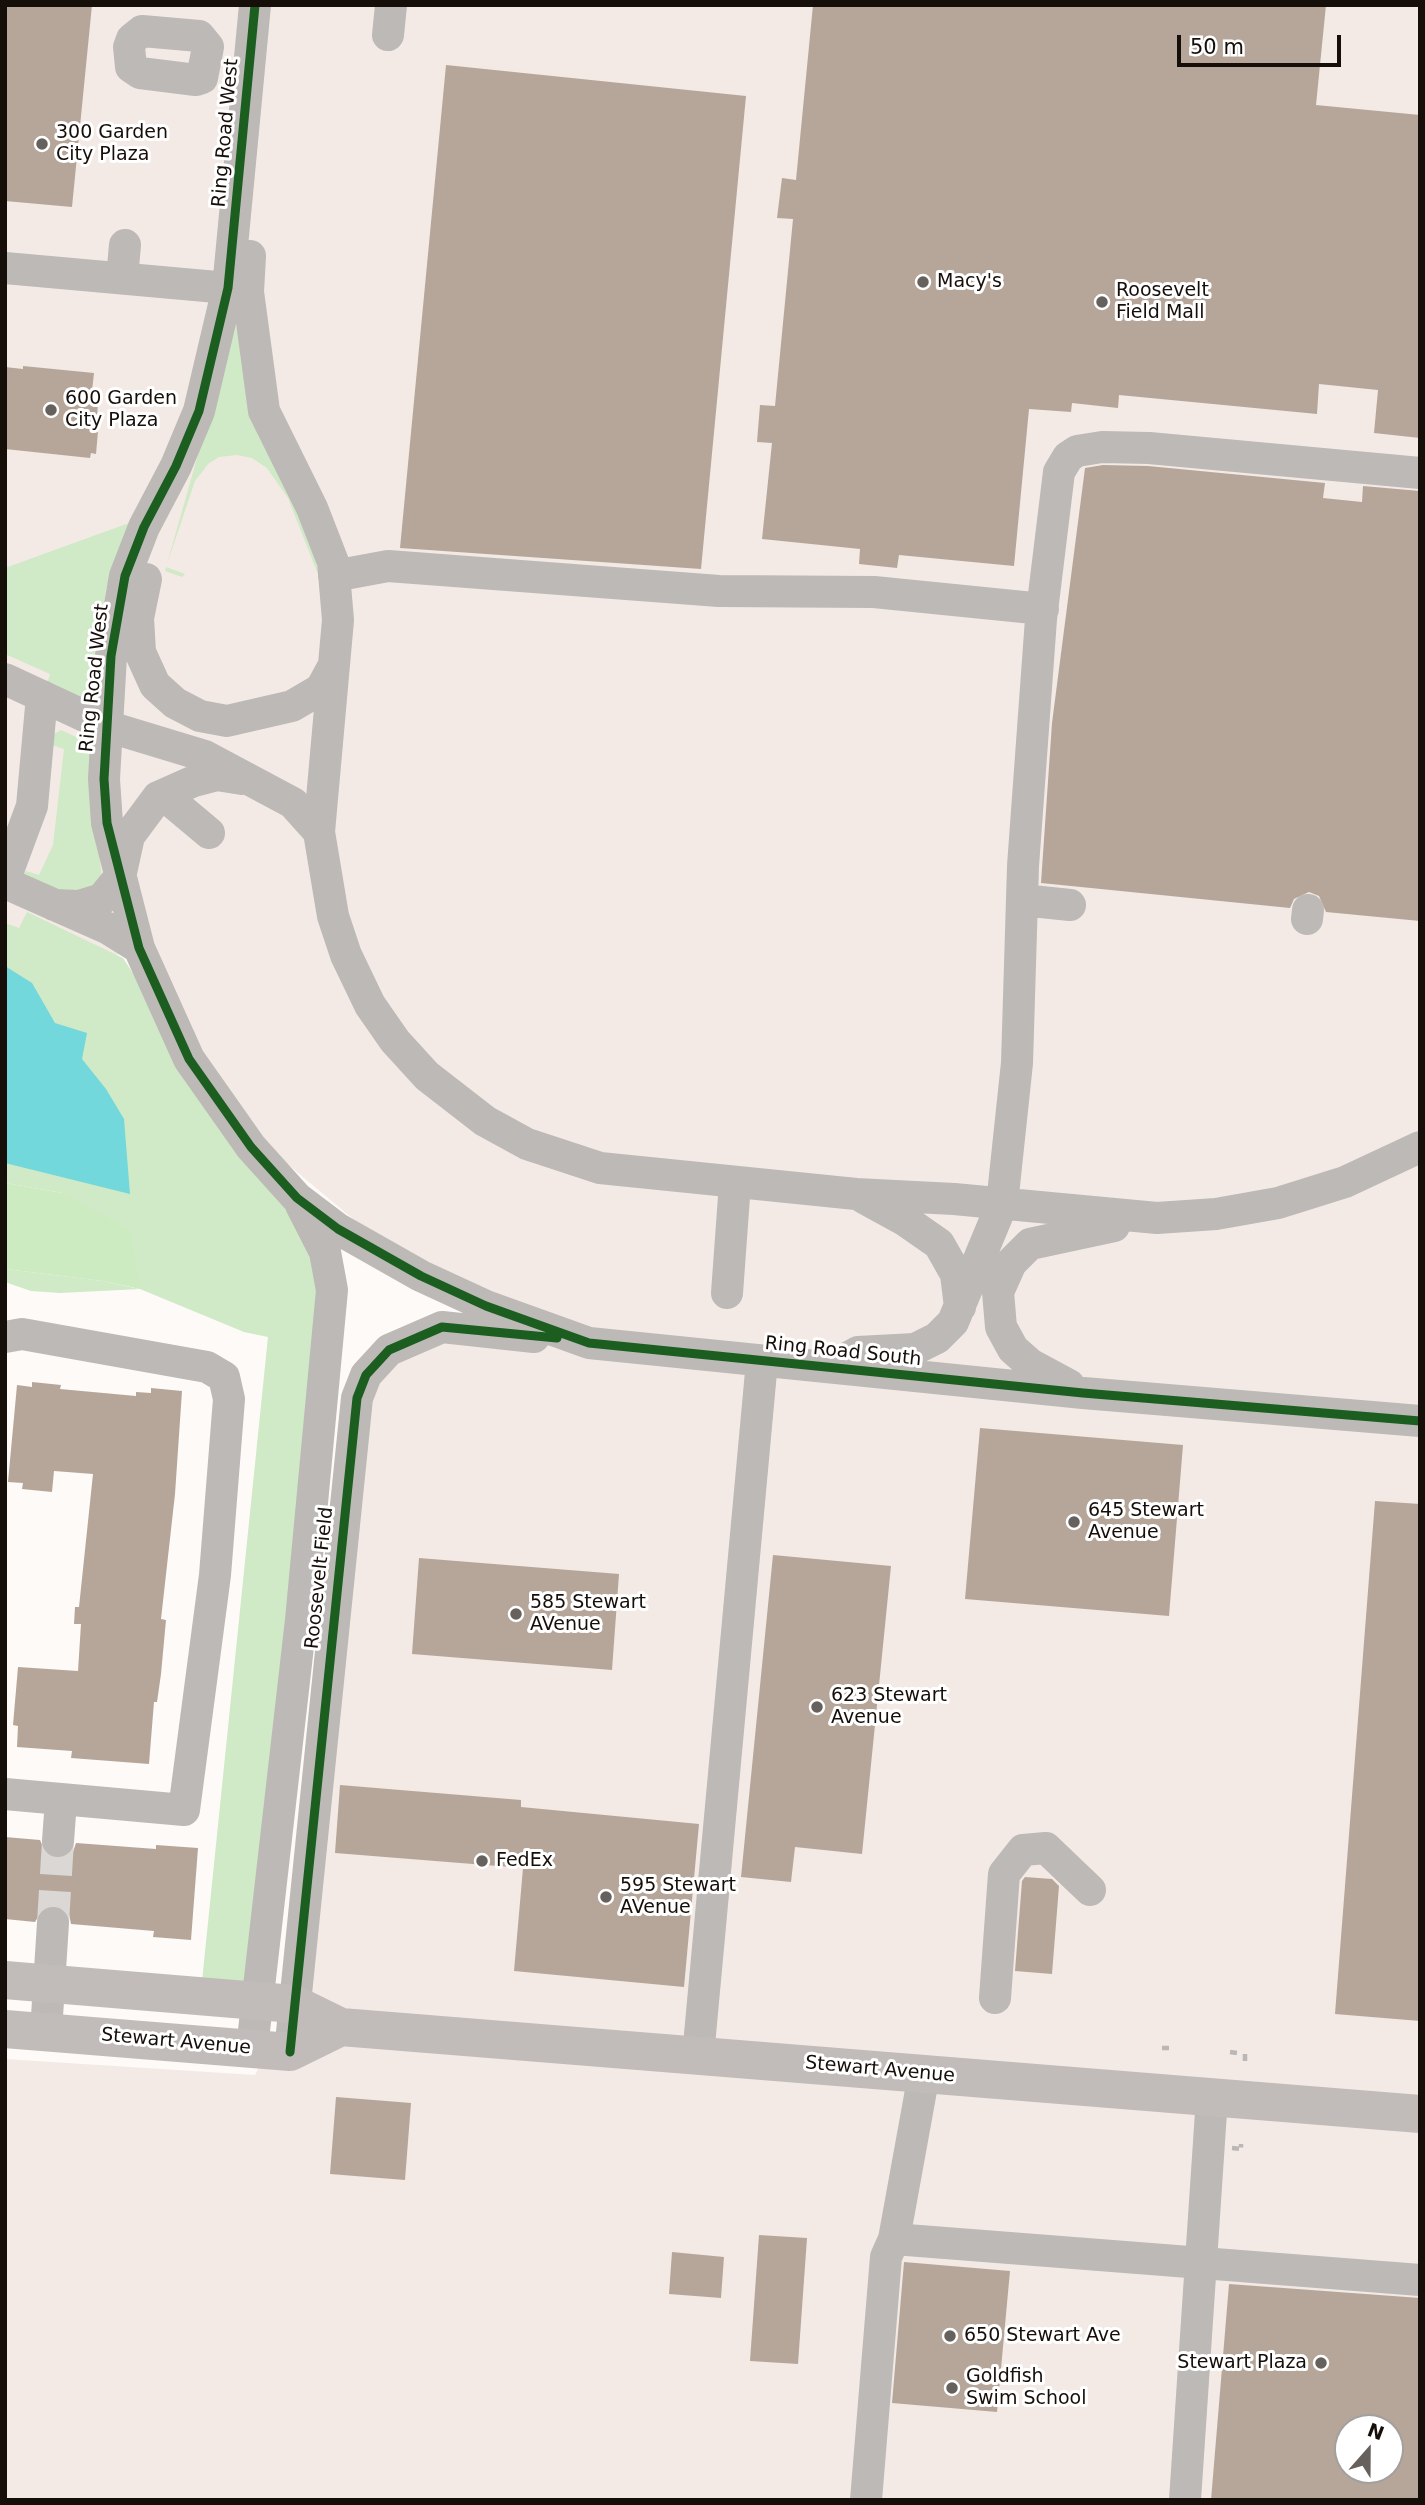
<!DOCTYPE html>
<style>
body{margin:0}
#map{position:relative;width:1425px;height:2505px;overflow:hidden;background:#fdfaf8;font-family:"DejaVu Sans",sans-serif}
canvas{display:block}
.frame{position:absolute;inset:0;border:7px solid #160e09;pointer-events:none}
.north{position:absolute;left:1334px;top:2414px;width:70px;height:70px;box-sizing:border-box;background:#fff;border:2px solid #a29f9d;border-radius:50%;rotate:21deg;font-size:19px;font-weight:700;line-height:28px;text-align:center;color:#160e09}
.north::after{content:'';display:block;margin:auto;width:24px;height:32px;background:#67615d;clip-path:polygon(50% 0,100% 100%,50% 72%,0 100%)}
.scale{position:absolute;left:1177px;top:35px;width:164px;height:32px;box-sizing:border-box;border:4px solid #160e09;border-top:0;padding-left:9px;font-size:21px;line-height:24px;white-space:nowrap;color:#160e09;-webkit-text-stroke:5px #fff;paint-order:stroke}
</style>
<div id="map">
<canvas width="1425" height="2505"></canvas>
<div class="frame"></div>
<div class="north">N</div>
<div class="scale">50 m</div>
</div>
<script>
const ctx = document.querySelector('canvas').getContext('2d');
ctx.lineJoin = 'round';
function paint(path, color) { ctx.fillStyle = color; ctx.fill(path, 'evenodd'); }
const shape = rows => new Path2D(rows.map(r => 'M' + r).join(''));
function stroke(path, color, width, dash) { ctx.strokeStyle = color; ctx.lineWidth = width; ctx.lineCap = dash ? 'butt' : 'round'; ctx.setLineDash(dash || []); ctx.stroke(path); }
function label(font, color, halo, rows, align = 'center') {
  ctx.font = font + ' "DejaVu Sans",sans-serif'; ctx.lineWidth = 6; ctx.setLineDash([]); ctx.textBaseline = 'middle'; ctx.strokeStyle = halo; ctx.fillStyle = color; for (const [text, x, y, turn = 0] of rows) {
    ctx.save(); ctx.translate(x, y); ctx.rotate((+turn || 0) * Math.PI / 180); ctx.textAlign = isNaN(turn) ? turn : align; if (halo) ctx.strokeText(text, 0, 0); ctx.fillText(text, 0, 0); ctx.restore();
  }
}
const built = shape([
 [5,5,1420,5,1420,2500,5,2500,5,2059,255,2075,305,1978,354,1466,380,1371,436,1337,554,1337,421,1276,223,1110,139,948,77,967,5,923],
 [1348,2428,1390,2428,1390,2470,1348,2470]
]);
const green = shape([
 [236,321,251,411,308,531,321,582,288,498,267,468,252,458,237,455,219,457,208,464,195,481,166,567,185,574,182,577,165,571],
 [129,523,106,589,92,683,82,698,45,693,50,674,5,654,5,568],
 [61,730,87,742,90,751,102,880,79,902,19,876,26,871,39,875,53,845,64,749,52,745,50,736],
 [27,912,123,958,290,1214,317,1270,318,1333,248,1995,201,1991,268,1337,244,1332,140,1289,60,1293,31,1291,5,1282,5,1269,103,1281,139,1289,62,1193,5,1183,5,923,19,928]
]);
const forest = shape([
 [5,1183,62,1193,130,1230,140,1289,103,1281,5,1269]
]);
const water = shape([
 [5,966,32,983,55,1023,87,1033,82,1059,106,1089,124,1119,130,1194,5,1163]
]);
const building = shape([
 [5,5,92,5,72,207,5,201],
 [813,5,1326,5,1316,105,1420,115,1420,438,1374,433,1378,390,1319,384,1317,414,1119,395,1118,408,1072,403,1071,412,1029,409,1014,566,899,555,897,568,859,564,860,549,762,539,772,443,757,442,760,405,775,406,793,219,777,218,782,178,796,180],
 [446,65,746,96,701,569,400,548],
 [23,366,94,373,91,400,98,401,97,420,99,420,96,454,91,453,90,458,5,449,5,367,23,369],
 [1103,465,1148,466,1325,483,1323,498,1362,502,1363,486,1420,491,1420,921,1326,912,1319,896,1309,892,1294,899,1290,908,1041,883,1052,723,1085,468],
 [32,1382,61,1385,60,1389,136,1396,136,1392,151,1393,151,1388,182,1391,175,1494,161,1619,166,1620,161,1674,157,1702,154,1702,149,1764,71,1758,72,1751,17,1747,18,1726,13,1725,18,1667,78,1671,81,1624,74,1624,75,1607,79,1607,93,1474,54,1471,52,1492,22,1489,23,1483,8,1482,17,1385,32,1387],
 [980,1428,1183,1445,1169,1616,965,1599],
 [1375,1501,1420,1504,1420,2021,1335,2014],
 [773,1555,891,1566,862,1854,795,1847,791,1882,741,1877],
 [419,1558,619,1574,612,1670,412,1654],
 [340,1785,521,1800,521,1807,699,1824,684,1987,514,1971,523,1868,335,1853],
 [5,1837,40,1840,47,1856,57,1859,73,1852,76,1843,156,1849,156,1845,198,1848,191,1940,153,1937,154,1931,71,1924,69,1914,55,1905,44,1907,35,1922,5,1919],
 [1025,1877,1052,1879,1059,1886,1052,1974,1015,1971,1022,1881],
 [336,2097,411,2103,405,2180,330,2174],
 [759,2235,807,2238,798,2364,750,2361],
 [672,2252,724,2257,721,2298,669,2294],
 [904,2262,1010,2271,997,2412,892,2403],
 [1229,2284,1420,2298,1420,2500,1211,2500],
 [1348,2428,1390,2428,1390,2470,1348,2470]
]);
const minorTunnel = shape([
 [53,1923,58,1841]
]);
const path = shape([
 [1162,2048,1169,2048],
 [1230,2052,1237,2053],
 [1245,2061,1245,2054],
 [1232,2148,1241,2149,1241,2144]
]);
const minor = shape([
 [255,5,228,288,199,411,176,466,144,527,125,576,111,656,104,779,107,823,139,948,189,1059,251,1147,297,1198,338,1229,421,1276,486,1306,589,1343,1083,1393,1420,1421],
 [142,31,199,36,208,47,202,78,196,80,140,73,131,67,129,47,132,39,142,31],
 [388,35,391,5],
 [250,256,248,292,264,411,312,508,333,562,338,620,319,832,333,916,346,955,370,1005,395,1041,427,1076,485,1121,527,1144,600,1168,856,1194,954,1199,1157,1218,1216,1214,1278,1203,1345,1182,1420,1147],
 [5,268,228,288],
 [122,278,125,245],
 [334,576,388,566,719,591,874,592,1043,609],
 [146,579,138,618,140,652,155,685,175,703,200,716,227,721,292,706,321,689,333,667],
 [5,679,106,726,205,756,293,803,319,832],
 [158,797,172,802,209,833],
 [5,879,32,806,42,696],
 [5,883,107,928,139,948],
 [1022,900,1070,905],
 [54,905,79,906,102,899,120,877,129,836,158,797,194,781,217,775,242,779],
 [1307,919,1308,910],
 [864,1198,906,1221,939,1244,956,1274,960,1307],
 [727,1293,735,1183],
 [5,1337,22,1334,207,1367,224,1377,229,1399,215,1575,184,1810,5,1794],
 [847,1358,858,1352,915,1349,937,1338,953,1322,1002,1204,1017,1063,1023,866,1041,619,1059,472,1068,457,1077,451,1102,447,1149,448,1420,473],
 [1069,1385,1030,1364,1013,1349,1001,1327,998,1292,1011,1263,1030,1244,1114,1226],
 [58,1841,61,1800],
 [995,1998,1004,1874,1023,1850,1046,1848,1090,1890],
 [46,2032,53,1923],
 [252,2048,301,1620,332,1290,325,1252,301,1205],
 [290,2052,357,1398,366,1375,389,1350,442,1327,534,1337],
 [698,2056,762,1361],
 [894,2239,1420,2280],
 [866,2500,886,2257,894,2239,924,2074],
 [1185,2500,1212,2097]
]);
const major = shape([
 [5,1980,294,2004,341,2027,1420,2114],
 [5,2029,290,2052,341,2027]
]);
const cycleway = shape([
 [255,5,228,288,199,411,176,466,144,527,125,576,111,656,104,779,107,823,139,948,189,1059,251,1147,297,1198,338,1229,421,1276,486,1306,589,1343,1083,1393,1420,1421],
 [290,2052,357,1398,366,1375,389,1350,442,1327,557,1338]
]);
const markers = [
 [42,144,7,"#67615d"],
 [923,282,7,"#67615d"],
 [1102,302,7,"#67615d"],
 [51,410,7,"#67615d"],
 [1074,1522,7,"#67615d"],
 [516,1614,7,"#67615d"],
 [817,1707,7,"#67615d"],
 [482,1861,7,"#67615d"],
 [606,1897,7,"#67615d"],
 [950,2336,7,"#67615d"],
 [1321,2363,7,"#67615d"],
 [952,2388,7,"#67615d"]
];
const poiNames = [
 ["300 Garden",56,133],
 ["City Plaza",56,155],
 ["Macy's",937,282],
 ["Roosevelt",1116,291],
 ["Field Mall",1116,313],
 ["600 Garden",65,399],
 ["City Plaza",65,421],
 ["645 Stewart",1088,1511],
 ["Avenue",1088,1533],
 ["585 Stewart",530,1603],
 ["AVenue",530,1625],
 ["623 Stewart",831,1696],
 ["Avenue",831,1718],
 ["FedEx",496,1861],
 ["595 Stewart",620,1886],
 ["AVenue",620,1908],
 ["650 Stewart Ave",964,2336],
 ["Stewart Plaza",1307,2363,"right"],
 ["Goldfish",966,2377],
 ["Swim School",966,2399]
];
const streetNames = [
 ["Ring Road West",226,133,-85],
 ["Ring Road West",95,678,-84],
 ["Ring Road South",843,1352,6],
 ["Roosevelt Field",320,1578,-84],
 ["Stewart Avenue",176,2042,5],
 ["Stewart Avenue",880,2070,5]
];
paint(built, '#f3eae5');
paint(green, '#d0e9c6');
paint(forest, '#ccebc0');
paint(water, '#72d8db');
paint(building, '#b6a69a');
stroke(minorTunnel, '#dad7d4', 32, [32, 16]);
stroke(path, '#bab7b6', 4.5, [7, 3.5]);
stroke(minor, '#bcb9b7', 32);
stroke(major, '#c1bcb9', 38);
stroke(cycleway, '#1b5e20', 9);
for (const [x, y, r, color] of markers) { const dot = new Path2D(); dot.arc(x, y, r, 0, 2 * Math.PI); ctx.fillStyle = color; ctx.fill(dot); stroke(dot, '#fff', 2.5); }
label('19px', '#160e09', '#fff', poiNames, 'left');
label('19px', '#160e09', '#fff', streetNames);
</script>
